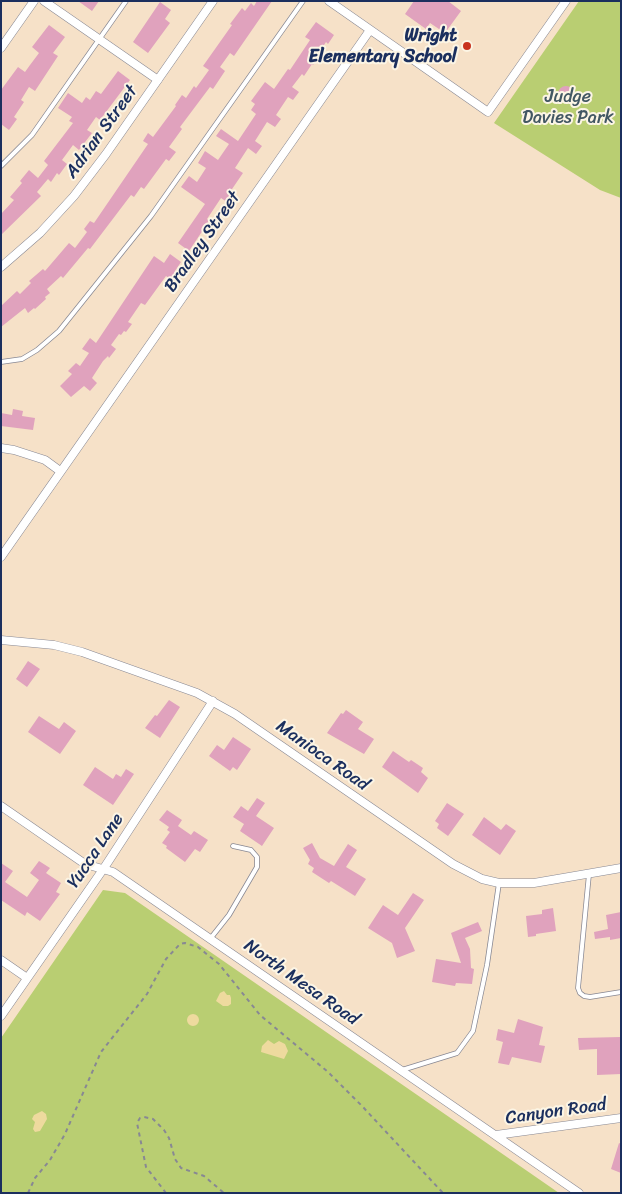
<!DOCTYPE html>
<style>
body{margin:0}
#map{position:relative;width:622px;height:1194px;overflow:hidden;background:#f6e1c8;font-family:Sriracha,sans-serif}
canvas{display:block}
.frame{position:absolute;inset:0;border:2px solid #1b2f5e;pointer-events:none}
</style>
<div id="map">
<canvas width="622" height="1194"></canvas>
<div class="frame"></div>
</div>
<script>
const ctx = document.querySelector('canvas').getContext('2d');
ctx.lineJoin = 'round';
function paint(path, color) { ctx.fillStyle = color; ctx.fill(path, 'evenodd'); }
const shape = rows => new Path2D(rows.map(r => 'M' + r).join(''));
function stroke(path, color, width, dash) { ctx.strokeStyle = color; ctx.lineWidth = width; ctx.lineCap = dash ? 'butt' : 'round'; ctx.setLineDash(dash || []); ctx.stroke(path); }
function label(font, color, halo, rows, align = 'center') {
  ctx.font = font + ' Sriracha,sans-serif'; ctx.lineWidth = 4; ctx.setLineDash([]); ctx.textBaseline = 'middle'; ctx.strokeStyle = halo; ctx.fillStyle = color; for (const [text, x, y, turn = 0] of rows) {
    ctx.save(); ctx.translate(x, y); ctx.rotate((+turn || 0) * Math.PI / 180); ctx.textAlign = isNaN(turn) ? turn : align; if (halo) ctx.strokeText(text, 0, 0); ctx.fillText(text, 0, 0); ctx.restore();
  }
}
const green = shape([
 [579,1,621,1,621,198,600,190,494,123],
 [103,890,125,893,559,1193,1,1193,1,1038]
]);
const sand = shape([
 [224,991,227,995,230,995,231,998,231,1004,228,1006,223,1006,216,1001,220,993],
 '187 1020a6 6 0 1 1 12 0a6 6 0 1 1-12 0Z',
 [268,1040,274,1044,279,1041,285,1044,288,1051,284,1059,261,1052,262,1046],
 [42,1111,46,1114,47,1119,40,1131,35,1132,33,1129,35,1122,32,1119,34,1115]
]);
const building = shape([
 [78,1,99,1,92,11],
 [257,1,272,1,234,56,230,53,220,67,225,71,213,89,210,87,180,127,182,129,169,147,176,152,169,161,166,159,144,189,141,187,134,197,131,195,90,249,88,248,63,278,61,276,47,289,50,293,45,297,46,299,35,309,34,308,28,313,25,308,1,327,1,306,17,291,20,294,31,283,29,281,43,269,45,271,69,243,75,248,87,232,84,229,90,221,94,223,148,144,143,141,148,133,153,137,176,106,175,105,182,95,186,98,194,86,196,88,209,70,203,66,232,25,230,24,242,8,245,11,251,3,254,6],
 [414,1,448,1,461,11,445,33,430,23,426,29,405,14],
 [160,2,171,10,165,19,170,23,148,53,133,42],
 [316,22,334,35,328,44,326,42,316,57,318,58,313,65,312,64,304,76,302,74,292,87,299,92,293,100,288,97,276,115,281,119,275,127,267,122,255,141,262,146,256,154,248,148,235,168,243,173,230,192,236,196,230,204,221,198,207,219,209,221,189,251,178,243,205,204,181,187,189,176,197,182,206,168,198,163,205,151,218,160,229,144,216,136,221,129,238,141,256,114,251,110,255,104,251,101,265,82,274,89,288,69,290,70,310,40,305,37],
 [49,25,65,37,53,53,58,56,35,91,29,87,21,100,24,102,14,117,17,119,9,130,1,124,1,90,18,67,25,72,30,65,39,53,32,47],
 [118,71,130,80,100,120,96,117,87,130,92,133,79,150,73,145,62,160,67,164,59,175,57,173,51,182,48,179,37,192,41,196,1,235,1,214,14,200,10,197,22,183,20,181,29,170,38,178,48,165,44,161,73,123,69,121,72,117,58,108,68,93,82,103,86,97,90,100,96,91,101,94],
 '558 94a8 8 0 1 1 16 0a8 8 0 1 1-16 0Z',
 [170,254,181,262,175,271,181,275,176,283,166,276,145,305,141,303,128,322,132,324,126,332,124,331,121,335,119,334,111,345,116,349,109,358,108,356,103,361,92,378,97,383,90,391,84,386,71,397,60,386,72,374,68,371,76,363,80,366,89,353,82,349,90,338,96,343,154,256,164,263],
 [13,409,23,411,22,416,35,418,33,430,1,426,1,413,12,415],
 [28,661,40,669,27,687,16,679],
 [169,700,180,707,160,738,145,728,155,715,157,716],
 [346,710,363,722,358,729,374,739,364,754,327,733,341,713,343,714],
 [39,716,59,729,64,722,76,731,60,754,28,732],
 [233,737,251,749,237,770,233,767,230,771,209,756,217,745,224,750],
 [393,751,409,762,411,760,423,768,421,772,428,778,418,793,382,767],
 [95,767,113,779,116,774,121,777,126,769,134,774,113,805,83,785],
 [257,798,265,803,256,816,274,828,262,846,240,831,244,824,233,817,241,806,248,811],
 [447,803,464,814,448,836,437,828,439,824,435,821],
 [167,810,182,820,178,826,191,835,194,831,208,840,200,852,195,849,185,862,166,848,167,846,162,843,170,832,167,830,169,827,159,820],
 [484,817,501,830,506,824,516,831,500,855,472,835],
 [312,843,320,858,334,866,348,844,357,850,346,867,366,879,355,896,331,881,329,883,312,872,314,868,308,864,310,860,303,848],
 [39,861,50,868,46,873,61,883,56,892,60,894,40,921,27,912,25,916,1,900,1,863,13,871,5,882,27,897,39,880,30,873],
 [413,893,424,900,405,928,415,951,397,958,392,943,368,928,383,905,398,915],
 [553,908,556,931,536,934,536,936,528,937,526,916,542,914,542,910],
 [621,912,621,938,610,940,610,937,595,939,594,932,608,929,606,915],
 [478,922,482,931,465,938,470,949,471,968,474,969,472,984,456,983,455,986,432,982,436,959,461,963,451,933],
 [518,1019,543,1027,539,1045,545,1046,541,1063,512,1057,509,1065,498,1063,503,1042,496,1040,498,1029,514,1033],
 [621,1037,621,1074,597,1075,597,1049,579,1050,578,1038],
 [619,1143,621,1144,621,1173,611,1169]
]);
const path = shape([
 [28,1193,35,1178,50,1160,65,1134,101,1052,147,994,166,959,180,944,185,943,198,947,219,964,260,1015,328,1072,362,1106,443,1193],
 [166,1193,146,1167,137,1123,140,1118,144,1117,153,1119,164,1130,169,1138,175,1159,181,1168,204,1176,224,1193]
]);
const service = shape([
 [1,166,32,135,126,1],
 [1,362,22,359,37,350,59,331,151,216,303,1],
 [589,874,578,988,580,993,584,996,590,997,621,992],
 [210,939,229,915,257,867,257,857,251,850,233,846],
 [402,1070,457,1053,473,1031,487,965,499,883]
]);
const minor = shape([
 [44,1,158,80],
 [329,1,488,112,566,1],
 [1,48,34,1],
 [1,267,40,233,74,196,106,154,213,1],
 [1,448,14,450,45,460,60,471],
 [1,557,370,30],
 [1,640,54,645,82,652,197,693,235,714,453,864,482,879,499,883,534,883,621,868],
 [1,806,85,864,113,872,579,1193],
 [1,960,27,978],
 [1,1016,104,868,213,701],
 [496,1135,621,1118]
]);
const markers = [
 [467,46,5,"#c8321e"]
];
const poiNames = [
 ["Wright",457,36],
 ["Elementary School",457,57]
];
const parkNames = [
 ["Judge",568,97],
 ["Davies Park",568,118]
];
const streetNames = [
 ["Adrian Street",102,132,-54],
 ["Bradley Street",203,242,-55],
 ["Manioca Road",322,756,35],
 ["Yucca Lane",96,851,-56],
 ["North Mesa Road",301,983,35],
 ["Canyon Road",556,1112,-8]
];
paint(green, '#b9ce72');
paint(sand, '#eeda9e');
paint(building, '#e0a2bd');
stroke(service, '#888893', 5.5);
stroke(minor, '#888893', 9);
stroke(path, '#888893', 2, [4, 4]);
stroke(service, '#fff', 4);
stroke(minor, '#fff', 8);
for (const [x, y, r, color] of markers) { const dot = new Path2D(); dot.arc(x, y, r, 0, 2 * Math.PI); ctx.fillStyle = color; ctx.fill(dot); stroke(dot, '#fcf5e5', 2); }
label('bold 18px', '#1b2f5e', '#fcf5e5', poiNames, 'right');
label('18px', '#425763', '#fcf5e5', parkNames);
label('18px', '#1b2f5e', '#fcf5e5', streetNames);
</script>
